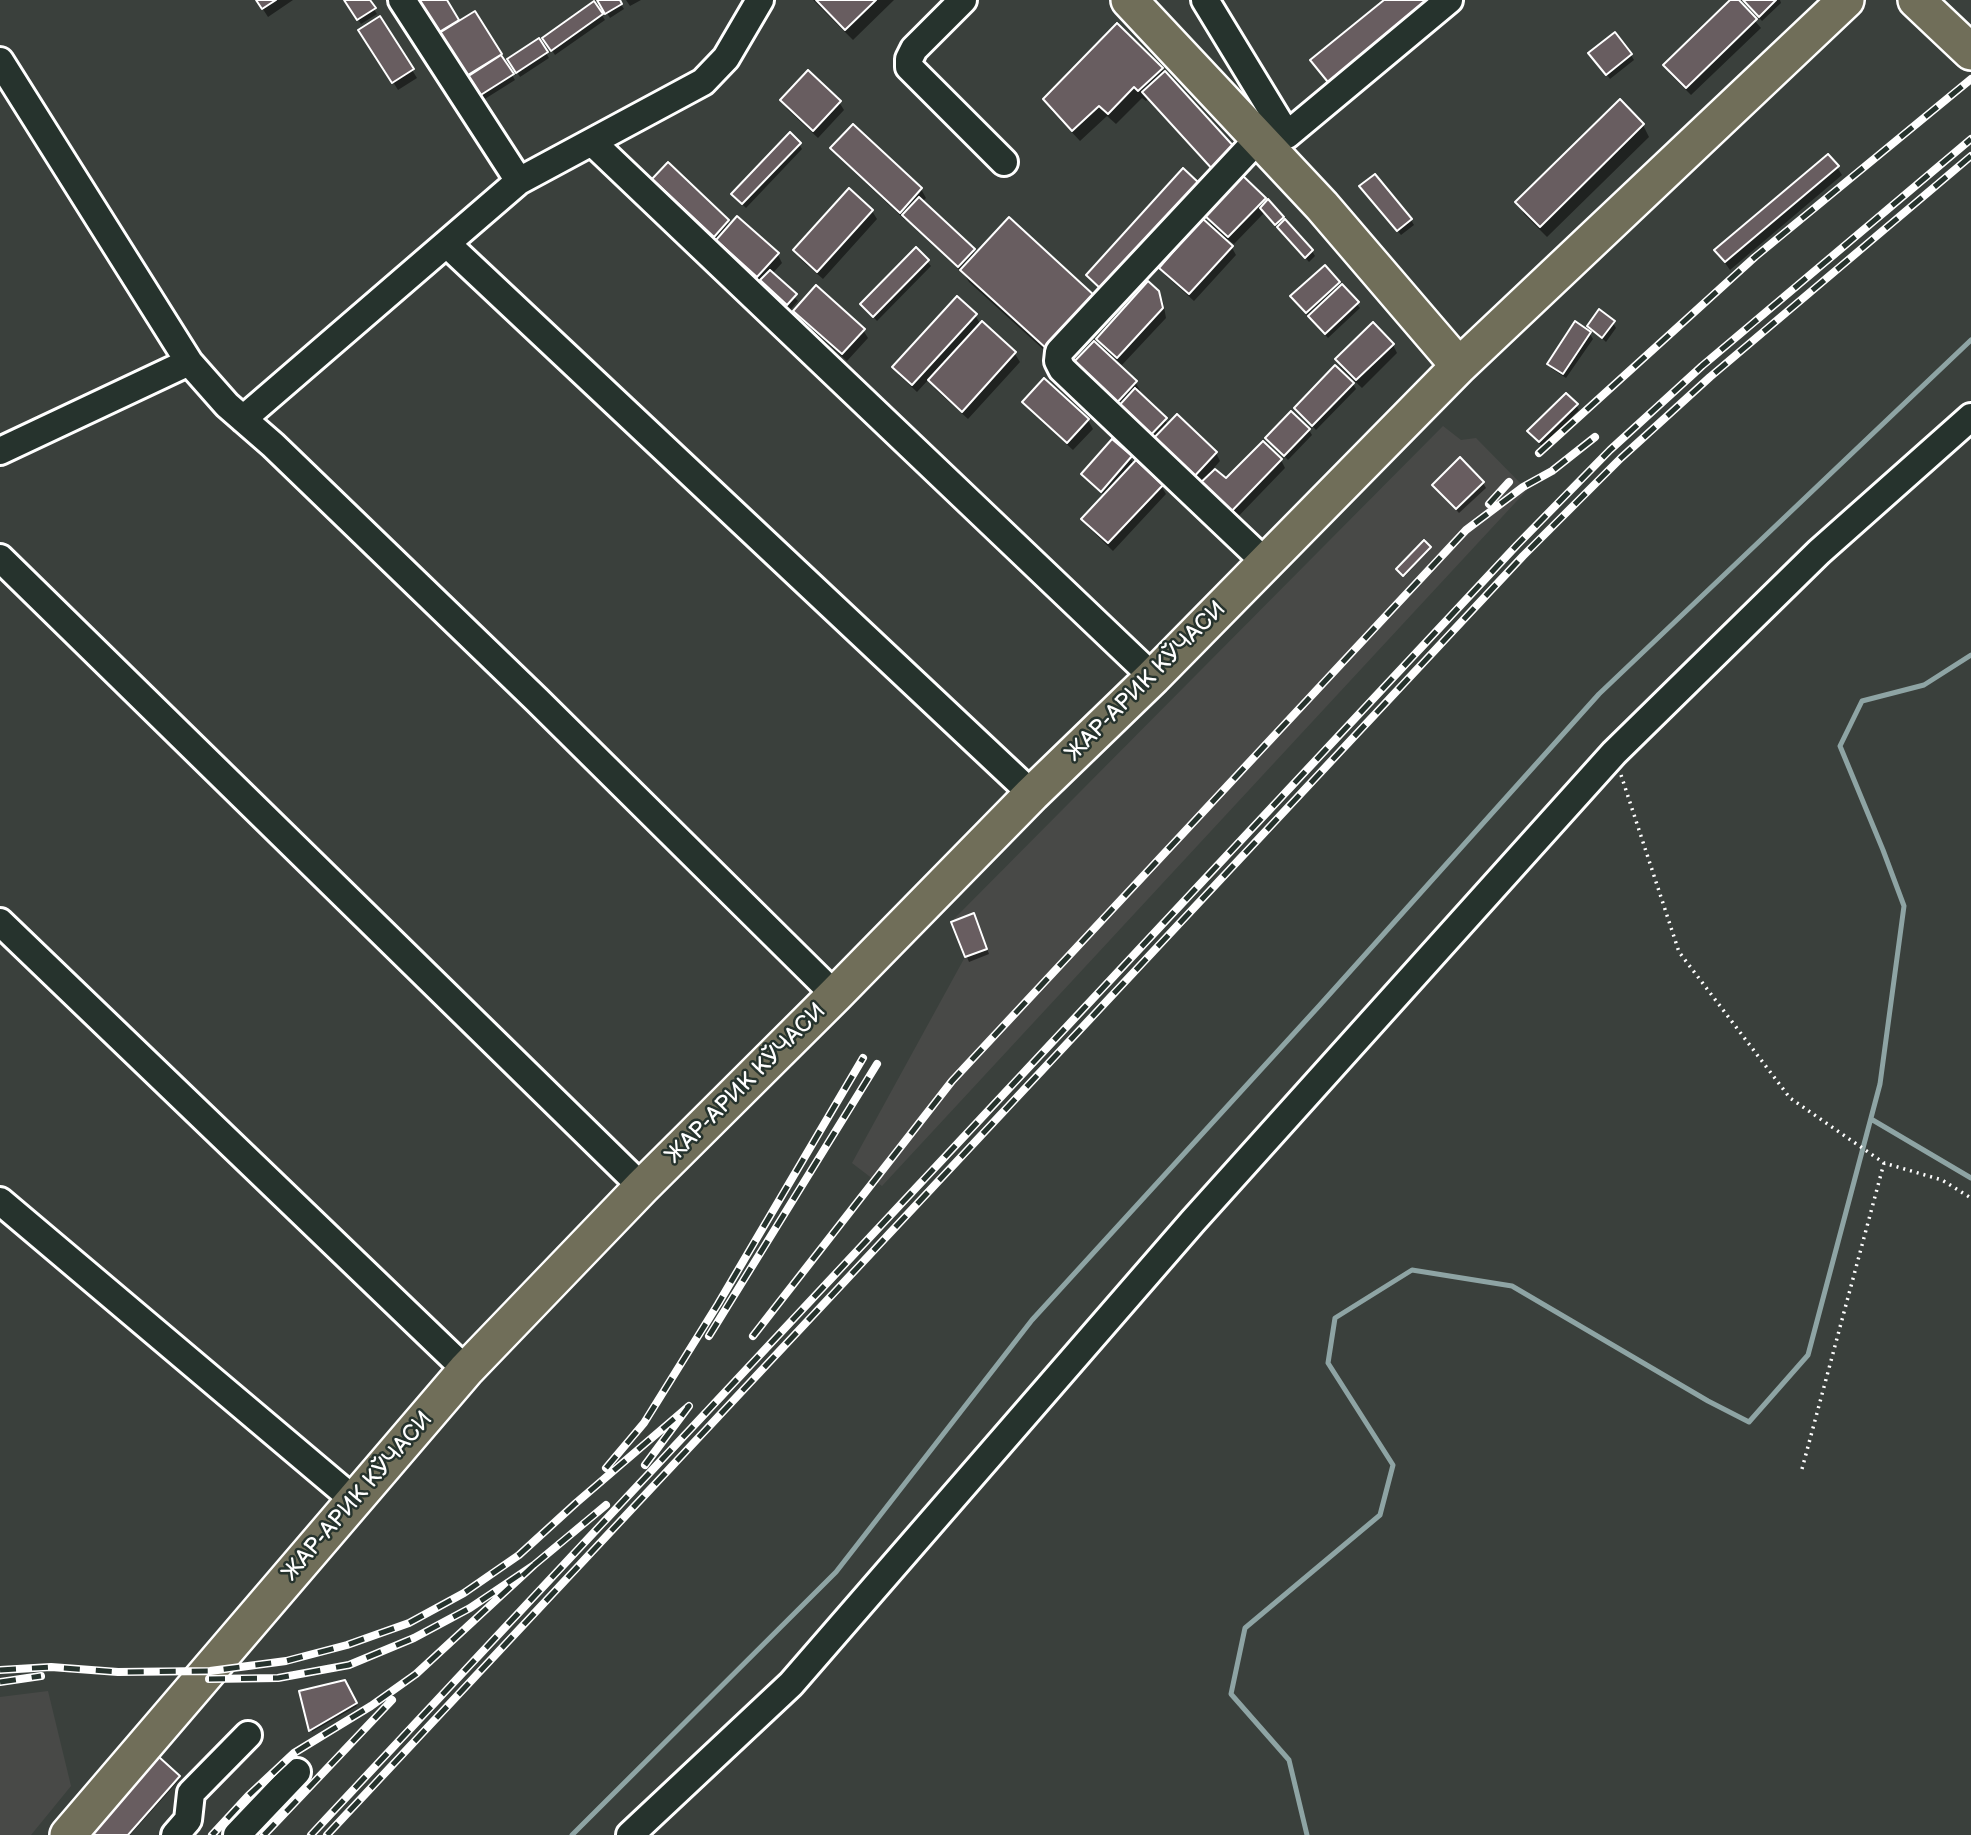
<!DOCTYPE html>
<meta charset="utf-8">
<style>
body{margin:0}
canvas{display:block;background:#3a403c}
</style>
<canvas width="1971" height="1835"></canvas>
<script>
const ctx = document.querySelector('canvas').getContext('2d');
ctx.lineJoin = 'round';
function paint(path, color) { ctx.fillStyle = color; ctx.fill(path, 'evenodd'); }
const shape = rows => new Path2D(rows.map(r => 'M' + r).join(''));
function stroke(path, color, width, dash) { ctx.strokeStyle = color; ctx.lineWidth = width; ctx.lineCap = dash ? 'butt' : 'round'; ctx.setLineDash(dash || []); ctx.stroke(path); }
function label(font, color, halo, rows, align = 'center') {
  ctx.font = font + ' "Balsamiq Sans",sans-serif'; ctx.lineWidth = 5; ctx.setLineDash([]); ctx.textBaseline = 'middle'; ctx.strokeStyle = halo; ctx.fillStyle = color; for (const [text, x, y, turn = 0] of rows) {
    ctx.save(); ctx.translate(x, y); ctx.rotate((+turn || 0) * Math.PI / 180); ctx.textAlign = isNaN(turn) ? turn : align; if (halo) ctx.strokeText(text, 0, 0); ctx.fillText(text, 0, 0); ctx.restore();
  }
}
const built = shape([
 [1443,426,1461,440,1476,438,1527,490,882,1186,852,1163,965,957,951,922],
 [48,1691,71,1786,31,1835,0,1835,0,1697]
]);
const shadow = shape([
 [257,0,293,0,268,17],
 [346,0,368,0,377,14,361,24],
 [418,0,446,0,459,23,474,13,515,80,480,102],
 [599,0,618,0,624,9,610,18],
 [626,0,641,0,630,6],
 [813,0,894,0,853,40],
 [1733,0,1737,0,1761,28,1691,95,1670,74,1665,65],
 [1743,0,1780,0,1781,3,1762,21],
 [594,3,605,20,555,55,544,38],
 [380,18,417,78,398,90,361,30],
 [1117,26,1162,69,1219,178,1148,99,1146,101,1142,98,1116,124,1107,116,1080,141,1052,111,1046,99],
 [539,40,549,58,520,77,509,59],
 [1631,55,1634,60,1610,79,1594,58],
 [782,101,839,102,844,110,818,138,787,109],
 [1620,102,1643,125,1649,137,1547,237,1524,214,1518,202],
 [853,126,921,189,926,198,922,202,977,255,1095,298,1055,360,969,282,964,274,906,218,905,220,837,156,833,148],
 [799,144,802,149,746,208,737,199],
 [1837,167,1842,175,1730,270,1716,250],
 [654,179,727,221,730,226,778,255,782,263,772,274,798,301,791,309,723,248,720,243,659,187],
 [1365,192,1411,220,1414,225,1401,235],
 [1265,199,1312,251,1315,256,1309,262,1265,212,1234,244,1227,239,1236,255,1194,301,1166,276,1161,268,1215,231,1206,215],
 [872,211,877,219,823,279,800,259,795,250],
 [916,249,931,266,877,321,862,304],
 [1339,283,1360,308,1328,338,1292,297],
 [1157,292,1163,301,1166,318,1122,365,1104,349,1098,339],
 [795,311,863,330,868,338,847,361,800,319],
 [975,315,981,325,1015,354,1020,362,968,419,935,389,929,379,917,392,899,375,894,367],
 [1613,323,1616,328,1606,342,1589,326],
 [1590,334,1593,339,1566,378,1552,369,1549,364],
 [1393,345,1397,353,1362,388,1341,368,1337,359],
 [1075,376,1135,382,1140,390,1138,393,1169,425,1216,453,1220,461,1213,469,1226,481,1281,460,1285,468,1232,523],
 [1044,380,1088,420,1093,429,1073,450,1029,410,1024,402],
 [1353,384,1356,389,1316,430,1296,409],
 [1576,405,1579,410,1542,446,1532,437,1530,431],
 [1309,430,1312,435,1288,460,1268,439],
 [1130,457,1134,465,1161,486,1166,494,1113,551,1088,527,1083,519,1105,496,1083,474],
 [1483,483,1486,488,1459,513,1434,485],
 [1429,548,1430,550,1405,576,1400,571],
 [976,920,989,954,969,962,953,923],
 [344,1682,357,1706,312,1732,301,1692],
 [179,1777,180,1779,130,1835,92,1835]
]);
const stream = shape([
 [1871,1119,1971,1178],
 [572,1835,836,1572,1032,1320,1319,1006,1599,694,1971,340],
 [1307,1835,1289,1760,1231,1694,1245,1628,1380,1515,1393,1465,1328,1363,1335,1318,1412,1270,1512,1286,1708,1401,1749,1422,1808,1355,1880,1084,1904,906,1883,850,1840,746,1862,701,1924,685,1971,655]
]);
const building = shape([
 [256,0,276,0,262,9,256,0],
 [344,0,370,0,376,8,357,20,344,0],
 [415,0,447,0,459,20,436,34,415,0],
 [597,0,620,0,622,4,605,14,597,0],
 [816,0,876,0,845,30,816,0],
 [1384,0,1446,0,1336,92,1310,60,1384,0],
 [1730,0,1739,0,1757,19,1686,88,1663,65,1730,0],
 [1743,0,1776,0,1759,17,1743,0],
 [594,1,603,14,551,51,542,38,594,1],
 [475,11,502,54,463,78,436,35,475,11],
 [380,16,414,69,392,83,358,30,380,16],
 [1117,23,1163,68,1138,91,1134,87,1108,114,1099,106,1072,131,1043,99,1117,23],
 [1615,32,1632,54,1606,75,1588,53,1615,32],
 [539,38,548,52,516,73,507,59,539,38],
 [501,55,514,74,476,98,464,79,501,55],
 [808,70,841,101,813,131,780,100,808,70],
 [1165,71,1237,150,1214,171,1142,92,1165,71],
 [1620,99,1644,124,1540,227,1515,202,1620,99],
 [853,124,922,188,900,213,830,148,853,124],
 [790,132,801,143,742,204,731,194,790,132],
 [1828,154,1839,166,1725,262,1714,250,1828,154],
 [668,162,729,220,714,237,652,179,668,162],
 [1183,168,1199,183,1102,290,1086,275,1183,168],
 [1375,174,1412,219,1397,231,1359,186,1375,174],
 [1242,175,1266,198,1228,237,1204,215,1242,175],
 [849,188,873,210,817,272,793,250,849,188],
 [919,197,975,249,958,267,902,215,919,197],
 [1268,199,1284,217,1275,225,1260,208,1268,199],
 [737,216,779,253,757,277,716,240,737,216],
 [1009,217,1096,297,1048,350,960,270,1009,217],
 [1202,218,1233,246,1189,294,1159,268,1202,218],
 [1285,219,1313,250,1305,258,1277,227,1285,219],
 [916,247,929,260,873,317,860,304,916,247],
 [1325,265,1340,282,1306,313,1290,296,1325,265],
 [770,270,797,294,787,305,760,280,770,270],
 [1148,281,1159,291,1163,308,1117,358,1096,339,1148,281],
 [1342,284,1359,302,1325,334,1308,316,1342,284],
 [816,285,865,329,842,354,793,311,816,285],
 [957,296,977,314,912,385,892,367,957,296],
 [1599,309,1615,321,1602,338,1587,326,1599,309],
 [982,321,1016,352,962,412,928,380,982,321],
 [1575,321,1591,332,1563,374,1547,364,1575,321],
 [1373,322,1394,344,1356,380,1335,359,1373,322],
 [1094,341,1137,381,1112,408,1068,368,1094,341],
 [1335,365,1354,383,1312,426,1294,408,1335,365],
 [1044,378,1089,419,1067,443,1022,402,1044,378],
 [1135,388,1167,418,1146,440,1115,410,1135,388],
 [1566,393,1578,404,1539,442,1527,431,1566,393],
 [1291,411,1310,429,1284,456,1265,438,1291,411],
 [1177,414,1217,452,1190,481,1149,443,1177,414],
 [1112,439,1132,456,1101,492,1081,474,1112,439],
 [1263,441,1282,459,1227,516,1196,487,1215,469,1226,478,1263,441],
 [1460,457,1484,482,1456,509,1432,485,1460,457],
 [1136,460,1163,485,1108,543,1081,519,1136,460],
 [1424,540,1431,547,1403,576,1396,569,1424,540],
 [974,913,987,949,965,957,951,922,974,913],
 [345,1680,357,1703,309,1731,299,1691,345,1680],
 [159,1757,180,1776,128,1835,90,1835,159,1757]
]);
const path = shape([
 [1621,775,1679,952,1790,1098,1884,1163,1942,1180,1971,1198],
 [1802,1469,1884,1163]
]);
const minor = shape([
 [402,0,519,181],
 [963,0,914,49,909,59,909,67,1004,162],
 [1205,0,1287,135],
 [0,61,189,362,227,405,273,445,537,700,835,995],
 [1259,138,1059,352,1058,361,1062,369,1265,562],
 [1262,142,1287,135,1449,0],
 [593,143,1153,677],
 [447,244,1032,794],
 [243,419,519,181,703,82,726,58,760,0],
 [0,451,189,362],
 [0,558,642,1187],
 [0,922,466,1370],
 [0,1201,354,1500],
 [175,1835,188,1820,191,1793,248,1735],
 [237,1835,297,1772],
 [630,1835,791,1684,1193,1221,1614,753,1819,552,1971,417]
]);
const major = shape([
 [1129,0,1322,206,1459,366],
 [1916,0,1971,52],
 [68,1835,466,1370,642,1187,835,995,1032,794,1153,677,1459,366,1846,0]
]);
const rail = shape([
 [1539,453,1755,257,1971,79],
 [1489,504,1509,482],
 [709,1336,877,1064],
 [753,1336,952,1081,1466,530,1523,487,1552,471,1595,437],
 [606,1468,644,1423,718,1304,863,1058],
 [534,1565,606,1505],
 [0,1670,51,1667,118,1672,210,1671,286,1661,347,1645,409,1623,464,1593,519,1555,576,1503,689,1406,645,1465],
 [209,1679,278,1678,349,1665,414,1638,470,1608,534,1565,416,1674,371,1706,294,1753,248,1796,212,1835],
 [0,1682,41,1676],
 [264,1835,392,1700],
 [311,1835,1517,545,1610,450,1702,366,1971,139],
 [327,1835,1523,556,1621,458,1710,377,1971,156]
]);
const streetNames = [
 ["ЖАР-АРИК КЎЧАСИ",1146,682,-45],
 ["ЖАР-АРИК КЎЧАСИ",746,1084,-45],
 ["ЖАР-АРИК КЎЧАСИ",358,1497,-49]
];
paint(built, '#484947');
paint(shadow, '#0007');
stroke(stream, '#8ea4a4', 5);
paint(building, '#685d60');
stroke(building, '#fff', 2);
stroke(minor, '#fff', 32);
stroke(major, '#fff', 40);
stroke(path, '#fff', 3.5, [2, 5]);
stroke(minor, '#26332d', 26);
stroke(major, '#706e59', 35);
stroke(rail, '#fff', 8);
stroke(rail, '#26332d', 5, [16]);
label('23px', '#fff', '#26332d', streetNames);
</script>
